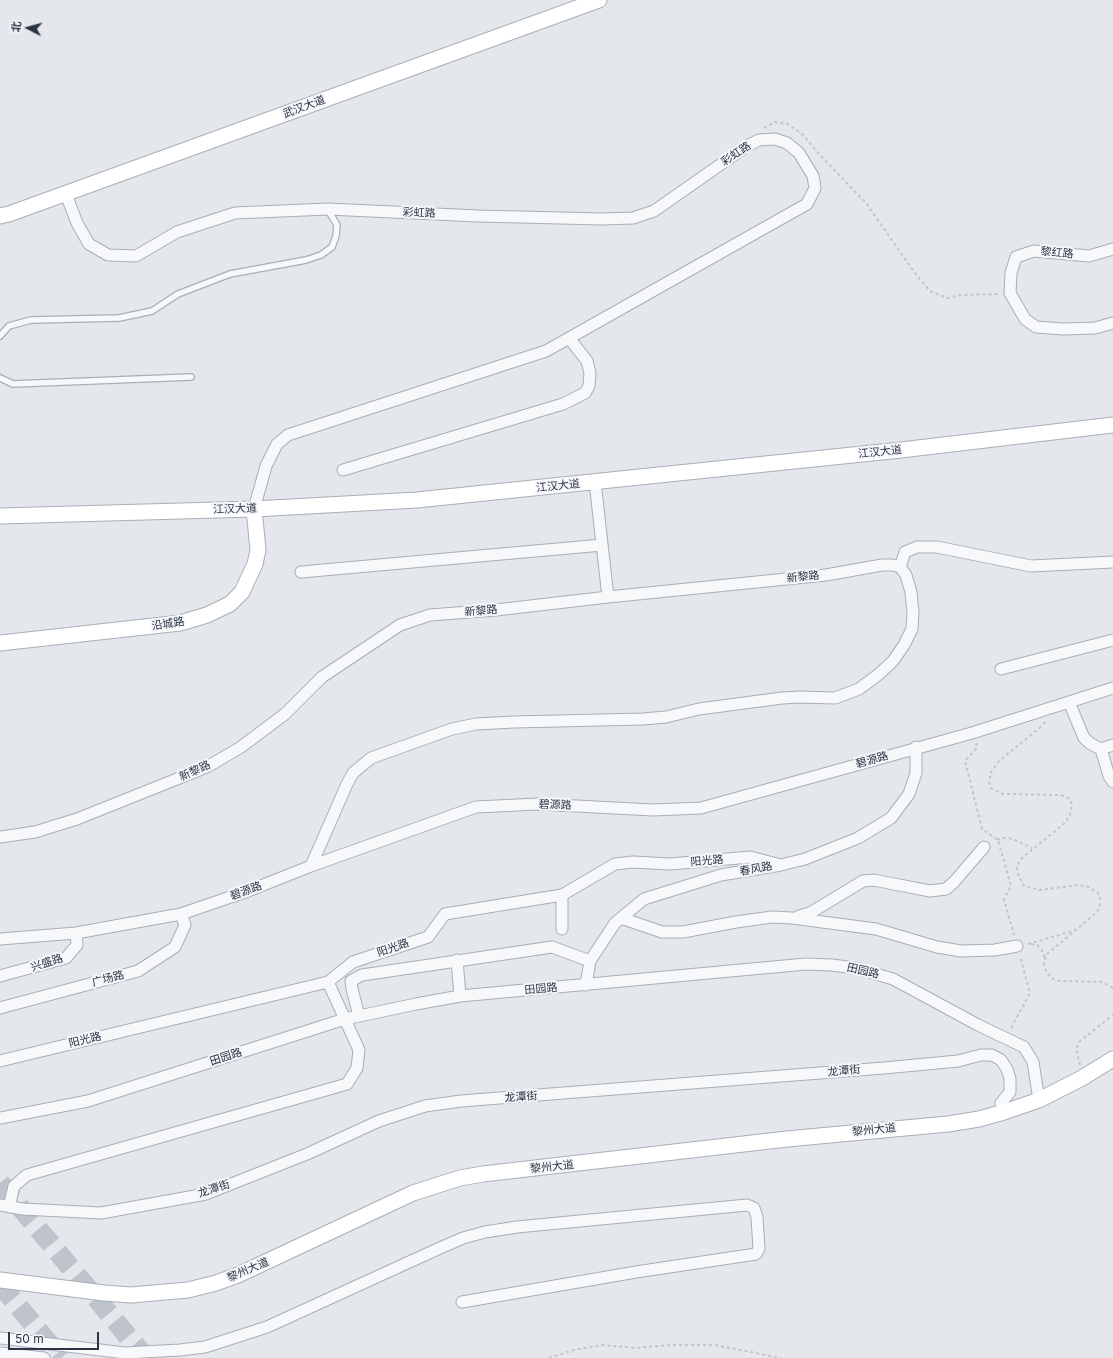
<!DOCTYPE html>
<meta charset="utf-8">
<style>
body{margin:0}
#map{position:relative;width:1113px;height:1358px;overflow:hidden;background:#e4e7ec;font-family:Inter,"Noto Sans SC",sans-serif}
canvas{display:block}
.north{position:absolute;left:8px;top:8px;width:40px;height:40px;-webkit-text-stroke:3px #f4f6f9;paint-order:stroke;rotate:276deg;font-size:11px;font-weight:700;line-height:16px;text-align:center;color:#2b3445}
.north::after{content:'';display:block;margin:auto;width:14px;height:18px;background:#2b3445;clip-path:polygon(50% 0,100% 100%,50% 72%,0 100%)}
.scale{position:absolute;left:8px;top:1332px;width:91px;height:18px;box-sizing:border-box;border:2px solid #2b3445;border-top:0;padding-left:5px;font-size:12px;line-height:14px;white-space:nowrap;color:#2b3445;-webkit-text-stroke:3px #f4f6f9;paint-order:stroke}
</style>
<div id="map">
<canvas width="1113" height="1358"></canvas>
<div class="north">北</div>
<div class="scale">50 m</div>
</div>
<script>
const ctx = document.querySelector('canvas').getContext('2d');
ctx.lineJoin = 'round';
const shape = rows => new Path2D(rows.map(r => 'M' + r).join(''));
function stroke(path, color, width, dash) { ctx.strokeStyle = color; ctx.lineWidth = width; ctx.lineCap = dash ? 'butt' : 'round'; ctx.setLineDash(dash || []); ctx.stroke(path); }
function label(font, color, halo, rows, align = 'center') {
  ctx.font = font + ' Inter,"Noto Sans SC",sans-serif'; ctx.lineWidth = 4; ctx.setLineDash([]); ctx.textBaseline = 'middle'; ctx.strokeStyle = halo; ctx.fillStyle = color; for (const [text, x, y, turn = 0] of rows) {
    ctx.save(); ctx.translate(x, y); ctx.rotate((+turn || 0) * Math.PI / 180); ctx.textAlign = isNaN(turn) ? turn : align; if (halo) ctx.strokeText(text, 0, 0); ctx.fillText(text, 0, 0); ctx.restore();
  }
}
const highwayTunnel = shape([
 [0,1183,146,1358],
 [0,1284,61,1358]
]);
const path = shape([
 [764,128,775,122,788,124,802,134,820,155,866,203,917,276,930,291,947,298,961,295,998,294],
 [1045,722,1042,726,999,761,991,772,989,782,991,788,1003,794,1061,795,1070,799,1072,805,1070,815,1065,823,1023,857,1017,865,1017,872,1024,886,1040,890,1079,885,1089,887,1098,893,1100,897,1100,905,1097,912,1046,955,1044,963,1046,971,1051,978,1060,981,1102,982,1113,988],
 [976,743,977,748,965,761,982,829,998,840,1011,886,1004,899,1014,935],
 [997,840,1003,838,1013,839,1032,848],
 [1028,944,1076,930],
 [1031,944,1037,945,1041,949,1044,954,1044,960],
 [1011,1028,1030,993,1020,956],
 [1080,1065,1076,1049,1079,1042,1113,1015],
 [549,1358,574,1350,603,1345,635,1348,671,1345,715,1345,781,1358]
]);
const lane = shape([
 [0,336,9,326,31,320,119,318,152,311,178,294,230,274,306,260,321,255,332,247,336,236,337,225,328,210],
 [0,378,13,384,191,377]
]);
const street = shape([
 [66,194,77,223,89,244,108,255,136,256,177,232,235,213,328,209,478,216,602,219,633,218,654,211,747,146,759,140,775,139,787,143,799,153,813,176,815,188,807,204,546,351,288,435,277,444,266,466,254,509],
 [1113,249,1089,256,1034,251,1016,257,1011,273,1010,293,1025,319,1036,327,1063,329,1095,328,1113,323],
 [343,470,563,404,585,393,589,386,590,373,587,361,569,338],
 [595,482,608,597],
 [900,567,905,552,917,547,937,547,1031,566,1113,562],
 [301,572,602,545],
 [1001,669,1113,640],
 [1069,702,1084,738,1091,744,1101,749,1113,745],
 [1101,749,1109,776,1113,782],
 [0,837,35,832,77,819,207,767,241,747,285,714,322,677,400,625,430,615,496,610,608,597,826,575,882,565,893,565,900,567,906,575,911,592,913,613,912,629,904,645,893,661,879,674,859,689,835,698,800,697,782,698,699,709,666,717,643,719,514,722,476,724,452,729,371,758,353,773,347,784,311,866],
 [562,895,562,929],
 [799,916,810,913,863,881,874,880,889,883,930,891,946,889,954,882,984,847],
 [621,918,662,932,683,932,736,922,772,917,792,918,876,929,937,947,961,951,995,950,1017,946],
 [0,939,76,933,181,914,248,891,311,866,476,807,538,804,653,810,701,808,972,733,1113,688],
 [457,960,460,996],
 [0,976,66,958,77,945,76,933],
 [586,985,590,961,615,923,644,899,721,875,781,865,805,859,858,838,891,818,909,794,916,773,916,747],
 [0,1008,138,971,175,947,185,925,181,914],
 [359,1016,352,989,351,981,362,975,552,947,590,961],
 [0,1061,328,982,353,962,428,937,445,914,562,895,615,864,633,862,670,864,750,857,781,865],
 [0,1118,88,1101,345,1019,416,1004,460,996,806,964,832,965,855,968,893,979,978,1025,1024,1047,1033,1062,1039,1100],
 [0,1205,23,1209,101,1213,206,1194,307,1154,379,1121,425,1106,461,1101,884,1068,958,1061,981,1055,992,1055,1001,1060,1007,1069,1010,1079,1010,1092,1001,1103,1004,1112],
 [9,1207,14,1186,27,1175,347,1084,357,1068,359,1050,328,982],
 [0,1338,125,1353,180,1350,205,1347,267,1327,440,1248,463,1238,485,1232,517,1227,747,1205,754,1208,757,1217,759,1249,756,1254,636,1272,462,1302],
 [0,1353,44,1358]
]);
const secondary = shape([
 [0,216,9,214,599,0],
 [0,516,254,509,417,500,901,450,1113,425],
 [0,643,180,623,207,615,230,604,242,592,255,564,258,550,254,509],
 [0,1280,104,1293,131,1295,188,1290,216,1283,238,1275,413,1193,460,1178,483,1174,787,1139,948,1124,979,1119,1004,1112,1039,1100,1082,1078,1113,1059]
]);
const streetNames = [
 ["武汉大道",304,107,-20],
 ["彩虹路",736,154,-34],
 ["彩虹路",419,213,2],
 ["黎红路",1057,253,5],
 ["江汉大道",880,452,-6],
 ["江汉大道",558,486,-6],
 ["江汉大道",235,509,-2],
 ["新黎路",803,577,-6],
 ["新黎路",481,611,-5],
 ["沿城路",168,624,-9],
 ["碧源路",872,760,-16],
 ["新黎路",195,771,-24],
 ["碧源路",555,805,2],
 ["阳光路",707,861,-5],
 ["春风路",756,869,-10],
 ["碧源路",246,891,-20],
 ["阳光路",393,948,-19],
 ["兴盛路",47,963,-18],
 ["田园路",863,971,13],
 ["广场路",108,979,-15],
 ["田园路",541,989,-5],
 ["阳光路",85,1040,-14],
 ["田园路",226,1057,-18],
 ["龙潭街",844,1071,-5],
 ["龙潭街",521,1097,-4],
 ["黎州大道",874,1130,-6],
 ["黎州大道",552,1167,-6],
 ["龙潭街",214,1189,-18],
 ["黎州大道",248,1270,-23]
];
stroke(highwayTunnel, '#bfc3cb', 20, [20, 10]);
stroke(lane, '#a9aeb7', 8);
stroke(street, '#a9aeb7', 13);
stroke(secondary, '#a9aeb7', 17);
stroke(path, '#c2c5cb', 2, [3, 3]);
stroke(lane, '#f7f8fa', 5.5);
stroke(street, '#f7f8fa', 11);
stroke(secondary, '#fff', 15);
label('11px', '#2b3445', '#f4f6f9', streetNames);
</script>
